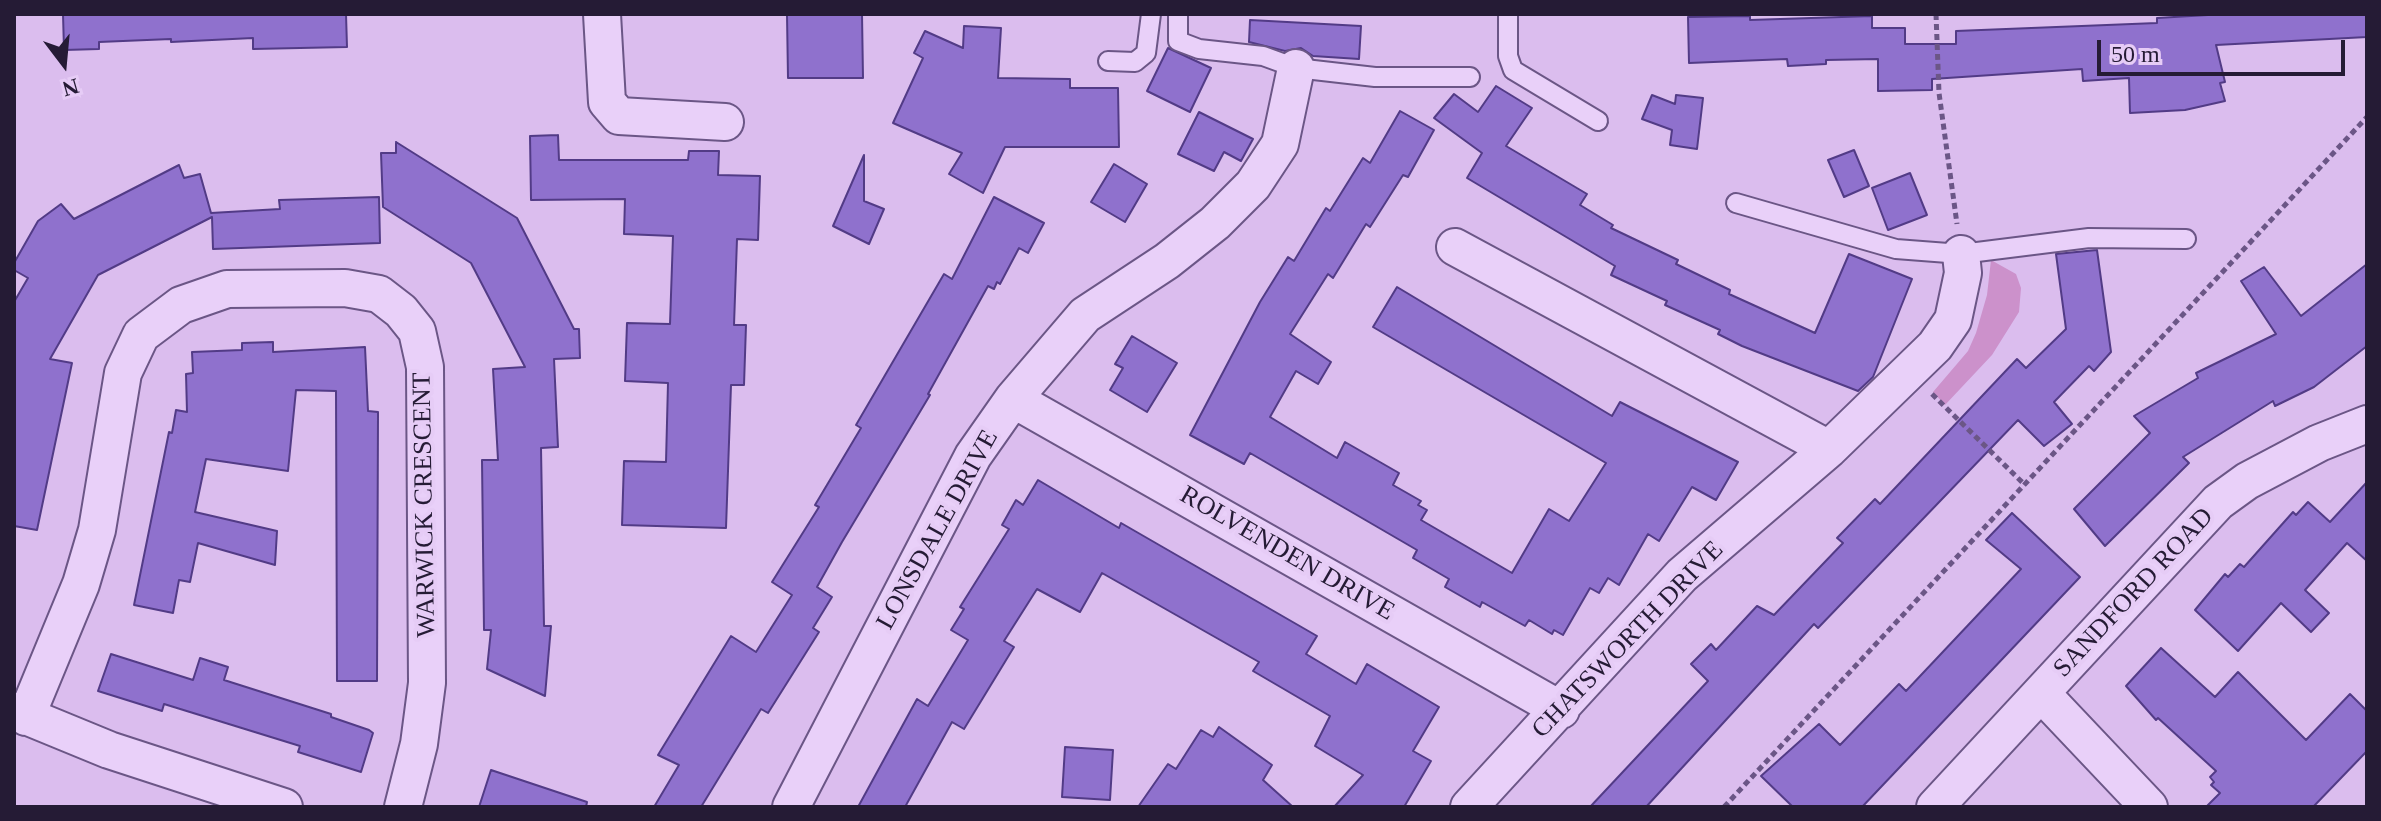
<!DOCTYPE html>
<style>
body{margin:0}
#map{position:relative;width:2381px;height:821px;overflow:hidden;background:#dbbdee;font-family:"Times New Roman",serif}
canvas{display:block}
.frame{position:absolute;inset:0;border:16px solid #251b35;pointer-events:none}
.north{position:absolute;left:24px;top:24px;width:80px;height:80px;-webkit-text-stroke:6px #e6ccf6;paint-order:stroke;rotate:164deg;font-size:22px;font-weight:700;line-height:32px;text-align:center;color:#251b35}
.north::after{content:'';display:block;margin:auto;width:28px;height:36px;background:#251b35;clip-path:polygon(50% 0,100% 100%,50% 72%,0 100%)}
.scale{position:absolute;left:2097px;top:40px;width:248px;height:36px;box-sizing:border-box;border:4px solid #251b35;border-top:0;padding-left:10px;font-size:24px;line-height:28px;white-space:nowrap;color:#251b35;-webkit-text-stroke:6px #e6ccf6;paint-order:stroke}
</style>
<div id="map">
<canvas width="2381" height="821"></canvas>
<div class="frame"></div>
<div class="north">N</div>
<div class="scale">50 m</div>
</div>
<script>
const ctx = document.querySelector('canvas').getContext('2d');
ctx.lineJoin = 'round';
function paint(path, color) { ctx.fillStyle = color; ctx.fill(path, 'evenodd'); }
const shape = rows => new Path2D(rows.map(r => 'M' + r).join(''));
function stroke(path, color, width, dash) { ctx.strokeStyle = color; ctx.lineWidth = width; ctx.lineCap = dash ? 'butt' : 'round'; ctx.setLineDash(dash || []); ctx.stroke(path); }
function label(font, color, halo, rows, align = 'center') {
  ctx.font = font + ' "Times New Roman",serif'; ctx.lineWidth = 8; ctx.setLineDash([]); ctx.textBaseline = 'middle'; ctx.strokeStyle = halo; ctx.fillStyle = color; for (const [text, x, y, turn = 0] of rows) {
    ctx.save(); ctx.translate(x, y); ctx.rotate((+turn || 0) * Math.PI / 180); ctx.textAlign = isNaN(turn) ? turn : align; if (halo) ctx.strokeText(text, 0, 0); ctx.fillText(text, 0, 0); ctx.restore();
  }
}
const green = shape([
 [1991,260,2016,274,2021,288,2019,312,1992,355,1945,405,1933,392,1968,351,1976,333,1987,295]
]);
const building = shape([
 [63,14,346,14,347,47,253,49,253,38,171,42,171,39,99,42,99,49,64,50,63,14],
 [862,14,863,78,788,78,787,15,862,14],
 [2225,14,2367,14,2367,37,2216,45,2225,82,2220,83,2225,101,2185,110,2130,113,2129,78,2083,81,2082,69,1932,79,1932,90,1878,91,1878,59,1826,60,1826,64,1788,66,1787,59,1689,63,1688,17,1750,16,1750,20,1872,16,1872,28,1905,28,1905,44,1956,44,1956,31,2157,23,2157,18,2225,14],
 [1250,20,1361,26,1359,59,1313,56,1301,48,1285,51,1249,42,1250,20],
 [964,26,1001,28,998,78,1070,79,1070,88,1118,88,1119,147,1005,147,983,193,949,174,962,153,893,123,923,58,914,53,925,31,963,48,964,26],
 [1168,48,1211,68,1190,112,1147,91,1168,48],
 [1496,86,1532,108,1506,146,1587,194,1580,205,1613,225,1611,228,1678,260,1676,264,1730,290,1729,294,1815,333,1849,254,1912,279,1873,377,1858,391,1742,346,1718,334,1720,330,1665,305,1667,301,1611,275,1615,266,1467,178,1482,153,1434,118,1454,94,1478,112,1496,86],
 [1652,95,1675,104,1676,95,1703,98,1697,149,1670,145,1672,130,1642,119,1652,95],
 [1400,111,1434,130,1408,177,1403,175,1370,227,1366,224,1333,278,1328,274,1290,334,1331,362,1318,384,1296,371,1270,417,1337,458,1345,442,1399,473,1393,485,1421,501,1418,505,1427,510,1421,520,1512,573,1549,509,1569,521,1606,463,1373,327,1397,287,1612,416,1620,402,1738,462,1716,500,1692,487,1659,541,1648,534,1619,585,1608,578,1599,593,1590,588,1563,635,1554,630,1552,634,1529,620,1525,626,1482,602,1480,607,1445,587,1449,579,1413,558,1417,550,1250,453,1244,464,1190,435,1260,302,1288,257,1294,261,1326,208,1330,211,1363,158,1370,163,1400,111],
 [1199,112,1253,139,1241,161,1224,152,1214,171,1178,154,1199,112],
 [558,135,559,160,688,160,689,151,719,151,718,175,760,176,758,240,737,239,734,325,746,325,744,385,731,385,726,528,622,525,624,461,666,462,668,383,625,381,627,323,670,324,673,236,624,234,625,199,531,200,530,136,558,135],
 [396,142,517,218,574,329,579,329,580,358,554,359,558,447,541,448,544,626,551,626,545,696,487,669,491,630,484,630,482,460,498,460,493,369,525,367,471,263,383,207,381,153,396,153,396,142],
 [1854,150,1869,186,1844,197,1828,160,1854,150],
 [864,155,864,201,884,209,869,244,833,226,864,155],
 [1114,164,1147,184,1125,222,1091,202,1114,164],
 [179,165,184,178,200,174,211,213,280,209,279,200,379,197,380,243,213,249,212,217,98,275,50,359,72,363,37,530,14,526,14,302,28,278,14,270,14,263,38,221,61,204,74,219,179,165],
 [1910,173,1927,215,1888,230,1872,188,1910,173],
 [994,197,1044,223,1028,253,1019,248,1000,284,997,282,994,289,988,286,928,394,930,395,842,542,817,587,832,597,813,628,819,632,768,713,761,709,701,807,654,807,679,765,658,755,731,636,756,652,792,595,772,582,819,507,815,505,861,428,856,425,944,274,952,279,994,197],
 [2097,250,2111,352,2094,371,2089,366,2054,402,2072,424,2044,446,2018,420,1818,628,1814,624,1646,807,1590,807,1708,681,1691,664,1711,644,1716,650,1757,606,1774,615,1843,543,1837,538,1875,499,1880,504,2017,359,2026,368,2066,329,2056,254,2097,250],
 [2367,264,2367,346,2314,387,2275,406,2273,401,2183,457,2189,463,2105,546,2074,509,2150,433,2134,416,2198,378,2196,373,2276,334,2241,281,2264,267,2301,316,2367,264],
 [1132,336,1177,363,1147,412,1110,390,1123,368,1115,364,1132,336],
 [273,342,273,352,365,347,368,411,378,412,377,681,337,681,336,391,296,390,288,471,206,459,195,512,277,531,275,565,198,543,190,582,179,580,173,613,134,605,169,432,172,433,176,410,187,412,186,374,193,373,192,352,242,350,242,343,273,342],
 [1038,480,1119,528,1121,523,1317,636,1306,654,1356,684,1367,664,1439,707,1413,751,1431,761,1404,807,1334,807,1363,775,1315,746,1330,716,1253,671,1259,662,1102,573,1080,612,1037,589,1004,641,1014,647,964,729,952,722,905,807,858,807,917,699,928,706,968,640,951,630,964,609,960,607,1009,529,1002,525,1016,500,1023,505,1038,480],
 [2367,482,2367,561,2347,543,2305,590,2329,613,2311,632,2281,603,2238,651,2195,610,2225,574,2228,577,2240,564,2244,567,2293,512,2296,515,2308,502,2330,522,2367,482],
 [2012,513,2080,577,1862,807,1793,807,1761,776,1819,724,1840,745,1899,684,1906,691,2021,569,1986,540,2012,513],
 [2161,648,2215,697,2238,672,2306,740,2350,694,2367,711,2367,751,2313,807,2206,807,2220,793,2211,785,2214,782,2210,777,2216,771,2158,718,2156,720,2126,686,2161,648],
 [111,654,193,680,200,658,228,667,224,680,331,714,331,717,369,730,373,733,361,772,298,752,300,746,164,704,162,711,98,691,111,654],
 [1219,727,1272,765,1263,780,1293,807,1138,807,1168,764,1176,769,1201,730,1213,737,1219,727],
 [1065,747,1113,750,1110,800,1062,797,1065,747],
 [491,770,587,802,586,807,479,807,491,770]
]);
const path = shape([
 [1936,14,1939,93,1957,224],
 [1932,394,2024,484],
 [1724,807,2367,117]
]);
const lane = shape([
 [1178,14,1178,41,1199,49,1263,56,1296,68,1375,77,1470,77],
 [1508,14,1508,56,1513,70,1598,121],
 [1108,61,1135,62,1146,53,1151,14],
 [1736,203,1896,249,1961,254,2089,238,2186,239]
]);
const street = shape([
 [602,14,607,102,619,116,725,122],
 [1455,247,1829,449],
 [1013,399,1561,710],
 [2042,694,2149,807],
 [14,711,109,750,284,807],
 [26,717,81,584,97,530,123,373,141,335,181,305,227,289,345,288,379,294,401,311,417,331,425,367,427,683,419,744,403,807],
 [791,807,973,456,1013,399,1085,315,1167,261,1215,223,1253,185,1280,144,1296,68],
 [1469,807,1682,575,1829,449,1935,346,1953,320,1963,273,1961,254],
 [1935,807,2218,502,2247,481,2319,443,2367,424]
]);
const streetNames = [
 ["WARWICK CRESCENT",425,505,-91],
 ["LONSDALE DRIVE",938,530,-61],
 ["ROLVENDEN DRIVE",1287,554,30],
 ["SANDFORD ROAD",2134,593,-47],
 ["CHATSWORTH DRIVE",1628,640,-46]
];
paint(green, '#cc91cb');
paint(building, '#8f71cd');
stroke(building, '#523b86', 2);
stroke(lane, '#6b5686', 22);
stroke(street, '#6b5686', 40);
stroke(path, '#6b5686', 5, [6, 4]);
stroke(lane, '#e9d0f9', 18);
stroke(street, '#e9d0f9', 36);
label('26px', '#251b35', '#e6ccf6', streetNames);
</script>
